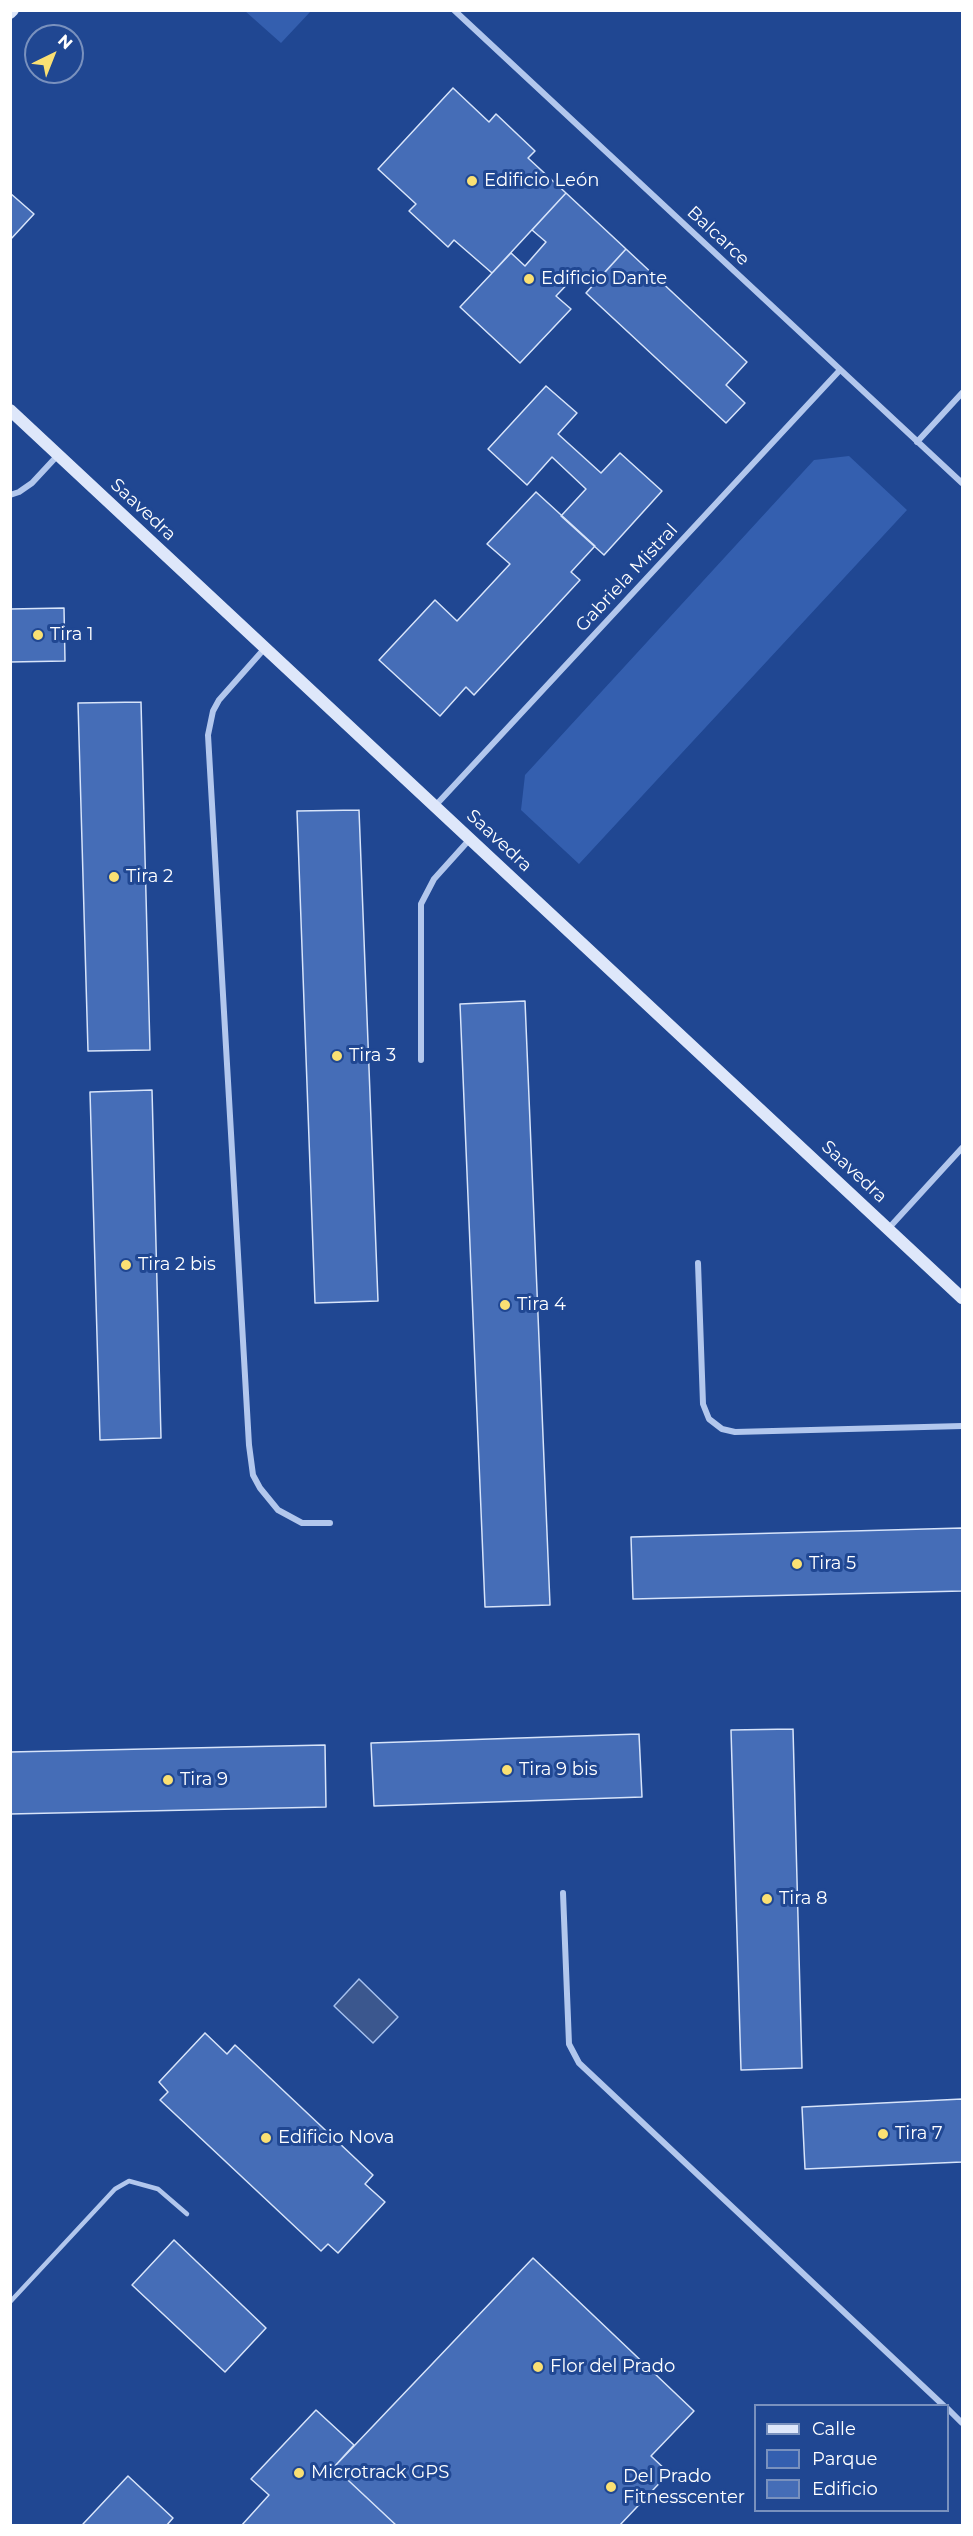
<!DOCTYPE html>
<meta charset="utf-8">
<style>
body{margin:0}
#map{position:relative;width:973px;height:2536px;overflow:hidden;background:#204792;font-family:Montserrat,sans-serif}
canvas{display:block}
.frame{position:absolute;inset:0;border:12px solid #fff;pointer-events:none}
.legend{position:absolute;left:754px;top:2404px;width:195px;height:108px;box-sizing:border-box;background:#204792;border:2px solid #7991be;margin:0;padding:8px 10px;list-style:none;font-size:18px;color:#fff}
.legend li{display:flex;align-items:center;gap:12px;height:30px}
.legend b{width:30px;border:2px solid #7991be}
.north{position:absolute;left:24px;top:24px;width:60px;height:60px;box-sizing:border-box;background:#204792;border:2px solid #7991be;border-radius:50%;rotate:43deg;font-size:16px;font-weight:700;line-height:24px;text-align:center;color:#fff}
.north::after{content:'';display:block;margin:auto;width:21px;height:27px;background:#fae073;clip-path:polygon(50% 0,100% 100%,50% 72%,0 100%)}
</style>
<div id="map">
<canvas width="973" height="2536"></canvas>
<div class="frame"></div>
<ul class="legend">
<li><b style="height:8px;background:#dee7fa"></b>Calle</li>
<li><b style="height:16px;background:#345faf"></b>Parque</li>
<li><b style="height:16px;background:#456db7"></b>Edificio</li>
</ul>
<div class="north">N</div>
</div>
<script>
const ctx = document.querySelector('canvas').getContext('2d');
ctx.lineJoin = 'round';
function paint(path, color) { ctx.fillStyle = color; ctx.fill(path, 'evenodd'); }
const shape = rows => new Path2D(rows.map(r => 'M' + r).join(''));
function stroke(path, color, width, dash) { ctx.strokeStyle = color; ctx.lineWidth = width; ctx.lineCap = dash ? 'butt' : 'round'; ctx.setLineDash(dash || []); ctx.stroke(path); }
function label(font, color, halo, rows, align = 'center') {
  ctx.font = font + ' Montserrat,sans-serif'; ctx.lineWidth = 6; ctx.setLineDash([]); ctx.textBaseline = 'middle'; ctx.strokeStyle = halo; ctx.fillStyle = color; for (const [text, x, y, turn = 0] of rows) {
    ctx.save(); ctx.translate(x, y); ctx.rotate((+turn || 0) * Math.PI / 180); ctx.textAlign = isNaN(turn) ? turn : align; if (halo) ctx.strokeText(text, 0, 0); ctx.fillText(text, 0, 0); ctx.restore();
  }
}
const green = shape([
 [245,11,311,11,281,43],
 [849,456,907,510,579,864,521,810,525,775,814,460]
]);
const water = shape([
 [359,1979,398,2017,373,2043,334,2006,359,1979]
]);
const building = shape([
 [453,88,489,122,496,114,535,151,528,158,566,193,492,273,454,240,448,247,409,211,416,204,378,169,453,88],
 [10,193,34,214,10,240,10,193],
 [566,193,626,249,592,286,578,273,556,296,571,309,520,363,460,307,511,253,525,266,546,242,532,230,566,193],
 [626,249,747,362,726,385,745,403,726,423,586,293,626,249],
 [546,386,577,413,558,434,601,473,620,453,662,491,604,555,561,516,586,489,552,457,527,485,488,449,546,386],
 [536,492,595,546,571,572,580,580,474,695,466,687,440,716,379,660,435,600,457,621,510,564,487,544,536,492],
 [64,608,65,661,10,662,10,609,64,608],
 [141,702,150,1050,88,1051,78,703,141,702],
 [359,810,378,1301,315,1303,297,811,359,810],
 [525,1001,550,1605,485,1607,460,1004,525,1001],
 [152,1090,161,1438,100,1440,90,1092,152,1090],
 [962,1528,962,1591,633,1599,631,1537,962,1528],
 [793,1729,802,2068,741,2070,731,1730,793,1729],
 [639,1734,642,1797,374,1806,371,1743,639,1734],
 [325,1745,326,1807,10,1814,10,1752,325,1745],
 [205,2033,227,2054,235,2045,373,2175,365,2184,385,2202,338,2253,328,2244,321,2251,160,2100,168,2092,159,2082,205,2033],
 [962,2099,962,2162,805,2169,802,2107,962,2099],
 [174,2240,266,2328,225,2372,132,2285,174,2240],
 [533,2258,694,2411,651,2456,669,2473,619,2526,397,2526,334,2467,533,2258],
 [316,2410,354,2445,334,2467,397,2526,241,2526,269,2495,251,2479,316,2410],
 [128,2476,173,2518,166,2526,84,2526,83,2524,128,2476]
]);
const lane = shape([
 [10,2302,115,2189,129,2181,158,2189,187,2214]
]);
const street = shape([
 [454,10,962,483],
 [917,442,962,393],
 [10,495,19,492,32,483,58,455],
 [265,648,219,700,213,711,208,735,249,1445,253,1475,260,1488,278,1510,302,1523,330,1523],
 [435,806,840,370],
 [421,1060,421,904,434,879,470,839],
 [888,1229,962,1148],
 [698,1263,703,1404,709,1419,722,1429,735,1432,962,1426],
 [563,1893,569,2044,579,2063,944,2406],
 [948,2409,962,2423]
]);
const secondary = shape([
 [10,13,13,10],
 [10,410,962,1298]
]);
const markers = [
 [472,181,6,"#fae073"],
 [529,279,6,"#fae073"],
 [38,635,6,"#fae073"],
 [114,877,6,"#fae073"],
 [337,1056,6,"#fae073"],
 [126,1265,6,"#fae073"],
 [505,1305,6,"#fae073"],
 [797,1564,6,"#fae073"],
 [507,1770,6,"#fae073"],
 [168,1780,6,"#fae073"],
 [767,1899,6,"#fae073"],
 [883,2134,6,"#fae073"],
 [266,2138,6,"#fae073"],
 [538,2367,6,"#fae073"],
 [299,2473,6,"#fae073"],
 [611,2487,6,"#fae073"]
];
const poiNames = [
 ["Edificio León",484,181],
 ["Edificio Dante",541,279],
 ["Tira 1",50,635],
 ["Tira 2",126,877],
 ["Tira 3",349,1056],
 ["Tira 2 bis",138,1265],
 ["Tira 4",517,1305],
 ["Tira 5",809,1564],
 ["Tira 9 bis",519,1770],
 ["Tira 9",180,1780],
 ["Tira 8",779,1899],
 ["Tira 7",895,2134],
 ["Edificio Nova",278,2138],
 ["Flor del Prado",550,2367],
 ["Microtrack GPS",311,2473],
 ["Del Prado",623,2477],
 ["Fitnesscenter",623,2498]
];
const streetNames = [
 ["Balcarce",718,236,43],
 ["Saavedra",143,510,43],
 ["Gabriela Mistral",627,578,-47],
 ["Saavedra",499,841,43],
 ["Saavedra",854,1172,43]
];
paint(green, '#345faf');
paint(water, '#3b578e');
stroke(water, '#a5c0ee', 1.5);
paint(building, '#456db7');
stroke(building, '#d7e4fa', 1.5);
stroke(lane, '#b2c7ed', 4.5);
stroke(street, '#b2c7ed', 6);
stroke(secondary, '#dee7fa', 12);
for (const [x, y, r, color] of markers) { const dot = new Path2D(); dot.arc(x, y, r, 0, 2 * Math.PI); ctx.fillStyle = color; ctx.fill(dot); stroke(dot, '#204792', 2); }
label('18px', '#fff', '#204792', poiNames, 'left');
label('18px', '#fff', '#204792', streetNames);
</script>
